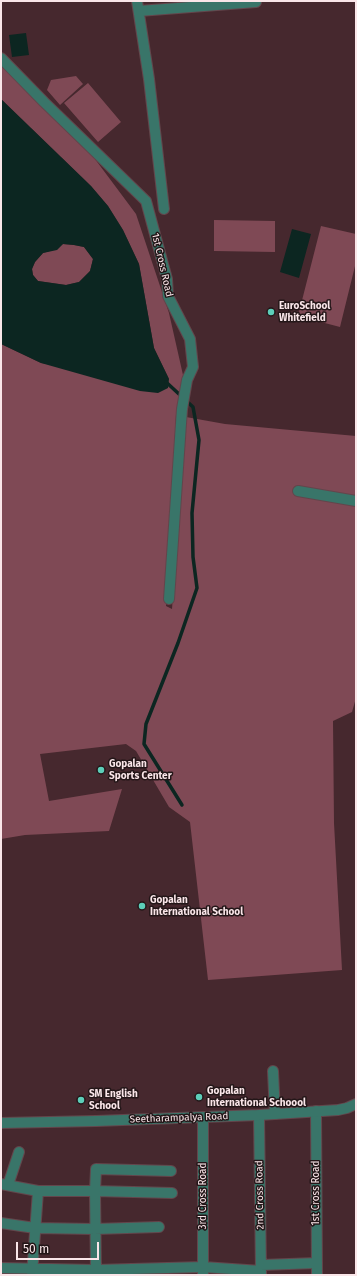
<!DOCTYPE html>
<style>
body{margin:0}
#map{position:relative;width:357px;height:1276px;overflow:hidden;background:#46282e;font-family:"Fira Sans",sans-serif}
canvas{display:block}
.frame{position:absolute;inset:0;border:2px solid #fae6e9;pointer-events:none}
.scale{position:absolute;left:16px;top:1242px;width:83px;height:18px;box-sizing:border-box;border:2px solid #fae6e9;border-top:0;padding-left:5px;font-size:12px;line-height:14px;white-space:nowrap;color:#fae6e9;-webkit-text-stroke:3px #231618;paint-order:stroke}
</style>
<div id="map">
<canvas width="357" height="1276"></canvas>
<div class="frame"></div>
<div class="scale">50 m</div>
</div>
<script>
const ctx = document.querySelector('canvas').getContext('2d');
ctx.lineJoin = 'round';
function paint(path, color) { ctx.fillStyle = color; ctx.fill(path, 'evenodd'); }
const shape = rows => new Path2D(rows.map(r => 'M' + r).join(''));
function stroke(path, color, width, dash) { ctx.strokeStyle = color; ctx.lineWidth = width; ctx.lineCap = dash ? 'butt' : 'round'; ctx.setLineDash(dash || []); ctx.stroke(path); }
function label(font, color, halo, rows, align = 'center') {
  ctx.font = font + ' "Fira Sans",sans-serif'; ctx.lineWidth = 3; ctx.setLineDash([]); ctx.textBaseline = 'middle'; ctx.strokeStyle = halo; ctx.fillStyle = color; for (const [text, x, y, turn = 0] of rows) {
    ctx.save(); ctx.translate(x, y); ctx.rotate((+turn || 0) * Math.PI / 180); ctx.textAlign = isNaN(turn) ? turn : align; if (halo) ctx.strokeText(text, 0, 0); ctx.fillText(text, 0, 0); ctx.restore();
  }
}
const green = shape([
 [1,65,89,151,136,214,169,313,183,375,176,415,166,606,172,609,186,417,225,424,356,436,356,698,352,712,333,721,334,823,342,970,208,980,190,822,169,807,136,751,126,744,40,754,49,801,122,789,109,831,25,835,1,839,1,344,41,363,169,379,154,348,139,264,123,230,108,206,91,186,1,99],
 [76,76,83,84,60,105,47,90,51,80],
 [88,83,121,122,98,142,64,103],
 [214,220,275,221,275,252,214,251],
 [321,226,356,234,356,262,340,327,298,316],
 [63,244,74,245,84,247,93,259,90,271,79,282,66,285,38,281,33,275,32,269,35,262,43,253,50,251]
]);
const water = shape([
 [26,33,29,55,12,57,9,35],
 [1,99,91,186,108,206,123,230,139,264,154,348,169,379,168,388,158,393,140,391,41,363,1,344],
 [63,244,74,245,84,247,93,259,90,271,79,282,66,285,38,281,33,275,32,269,35,262,43,253,57,250],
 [292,229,311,234,299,278,280,272]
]);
const stream = shape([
 [166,382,193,407,199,440,192,513,193,557,197,588,178,643,146,724,144,744,182,805]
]);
const minor = shape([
 [137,1,149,79,164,209],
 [139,11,256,2],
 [1,58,44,102,146,201,167,279,168,296,190,339,193,367,187,380,182,409,169,599],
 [298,491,356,501],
 [273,1071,275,1114],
 [316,1111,317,1275],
 [259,1115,261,1275],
 [203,1118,203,1275],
 [1,1184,38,1191,95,1191,172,1193],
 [8,1185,19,1152],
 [1,1223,35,1228,95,1229,159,1227],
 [261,1265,317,1263],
 [1,1268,96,1270,203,1267,261,1271],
 [32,1275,38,1191],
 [96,1275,95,1191,96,1169,171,1171]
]);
const tertiary = shape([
 [1,1123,96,1121,259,1115,338,1110,347,1108,356,1104]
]);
const markers = [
 [271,312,4,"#5dceb9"],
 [101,770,4,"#5dceb9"],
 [142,906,4,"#5dceb9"],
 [199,1097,4,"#5dceb9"],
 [81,1100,4,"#5dceb9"]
];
const streetNames = [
 ["1st Cross Road",162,265,77],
 ["Seetharampalya Road",179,1118,-2],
 ["1st Cross Road",316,1193,-90],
 ["2nd Cross Road",260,1195,-91],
 ["3rd Cross Road",203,1196,-90]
];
const poiNames = [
 ["EuroSchool",279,306],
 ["Whitefield",279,318],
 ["Gopalan",109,764],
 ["Sports Center",109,776],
 ["Gopalan",150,900],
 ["International School",150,912],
 ["Gopalan",207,1091],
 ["International Schoool",207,1103],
 ["SM English",89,1094],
 ["School",89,1106]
];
paint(green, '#7f4955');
paint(water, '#0c2621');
stroke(stream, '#0c2621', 3.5);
stroke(minor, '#63464c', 12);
stroke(tertiary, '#63464c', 12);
stroke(minor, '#397569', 10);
stroke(tertiary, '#397569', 10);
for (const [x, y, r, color] of markers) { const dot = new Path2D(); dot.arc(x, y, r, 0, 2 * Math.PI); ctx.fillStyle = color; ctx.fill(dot); stroke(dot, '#231618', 1.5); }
label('10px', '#fae6e9', '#231618', streetNames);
label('bold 10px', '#fae6e9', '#231618', poiNames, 'left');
</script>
